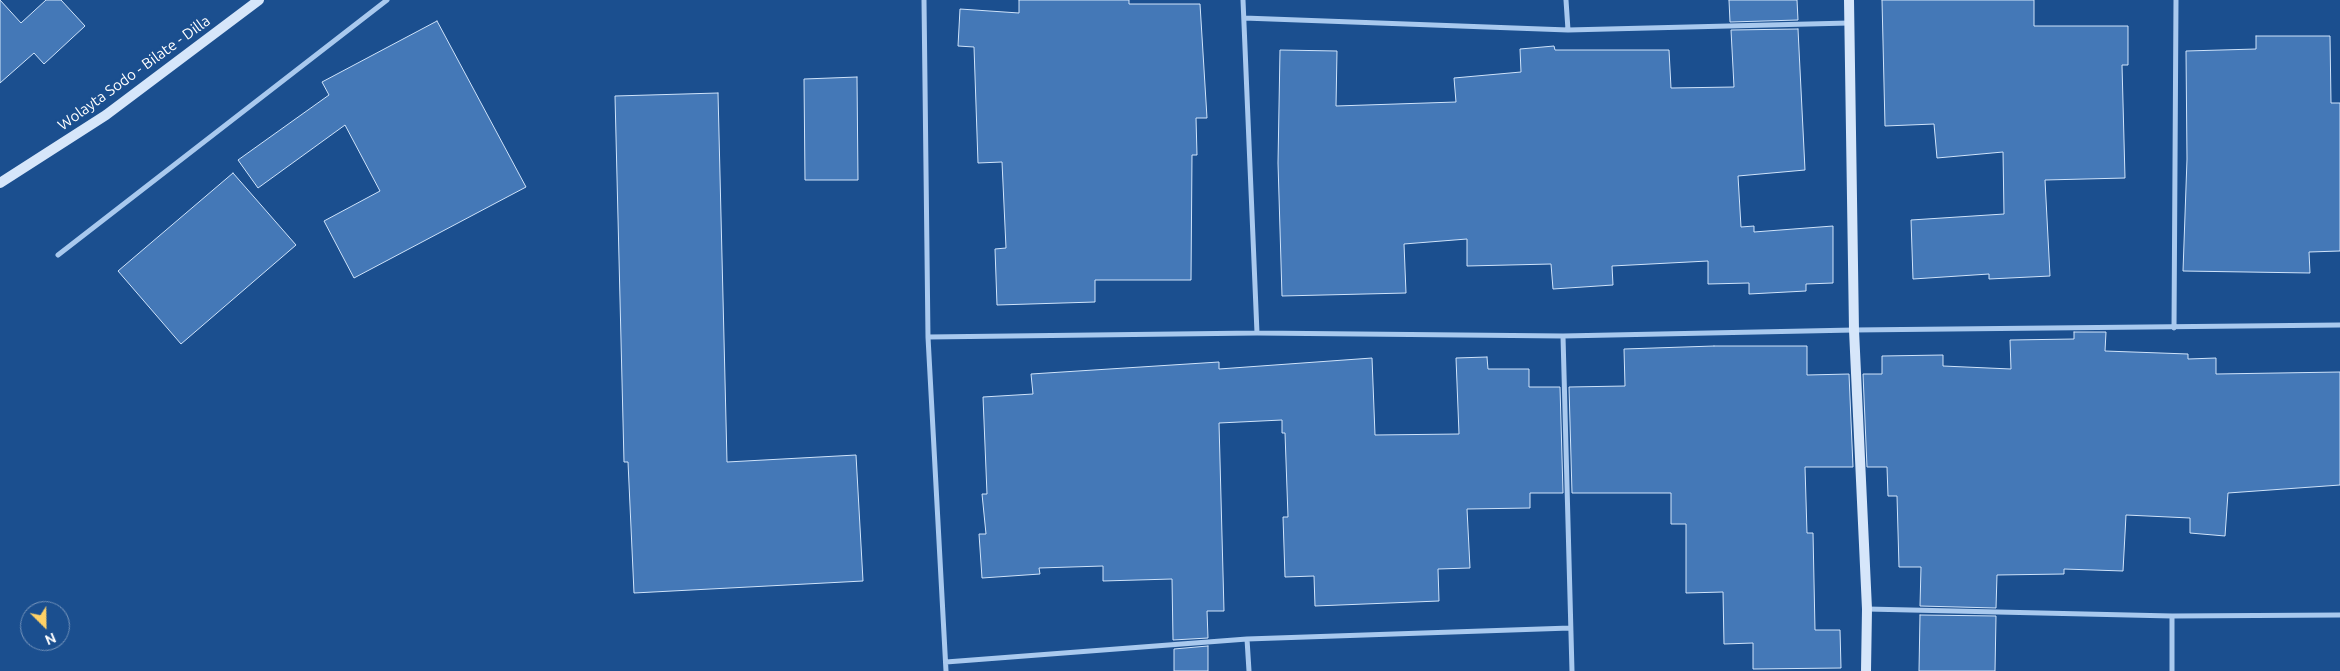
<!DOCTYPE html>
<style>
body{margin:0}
#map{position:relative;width:2340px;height:671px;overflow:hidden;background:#1b4f8f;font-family:Ubuntu,sans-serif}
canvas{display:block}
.north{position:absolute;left:20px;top:601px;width:50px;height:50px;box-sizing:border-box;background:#1b4f8f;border:1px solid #7695bc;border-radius:50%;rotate:157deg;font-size:14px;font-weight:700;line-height:20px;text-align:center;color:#fff}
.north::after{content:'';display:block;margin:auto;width:18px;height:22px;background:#ffd166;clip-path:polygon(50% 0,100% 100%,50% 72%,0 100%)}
</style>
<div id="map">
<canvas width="2340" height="671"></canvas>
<div class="north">N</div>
</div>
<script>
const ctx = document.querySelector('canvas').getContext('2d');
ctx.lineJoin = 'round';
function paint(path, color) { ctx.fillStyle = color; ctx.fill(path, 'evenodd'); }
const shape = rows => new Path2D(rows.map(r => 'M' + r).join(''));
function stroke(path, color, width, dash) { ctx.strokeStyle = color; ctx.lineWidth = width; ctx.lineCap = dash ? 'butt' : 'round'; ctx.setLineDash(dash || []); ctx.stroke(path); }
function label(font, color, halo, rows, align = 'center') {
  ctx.font = font + ' Ubuntu,sans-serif'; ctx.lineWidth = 5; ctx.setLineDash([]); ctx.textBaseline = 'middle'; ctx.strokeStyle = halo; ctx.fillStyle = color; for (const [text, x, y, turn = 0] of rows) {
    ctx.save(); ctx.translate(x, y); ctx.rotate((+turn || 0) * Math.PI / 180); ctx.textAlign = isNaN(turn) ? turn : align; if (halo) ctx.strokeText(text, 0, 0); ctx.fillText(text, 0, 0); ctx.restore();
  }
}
const building = shape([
 [0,0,21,23,46,0,61,0,85,26,44,64,34,53,0,83,0,0],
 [1019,0,1129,0,1129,4,1200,4,1207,118,1196,118,1197,155,1192,155,1191,280,1095,280,1095,302,997,305,995,249,1006,248,1002,162,978,163,974,47,958,46,960,9,1019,13,1019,0],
 [1729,0,1797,0,1798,20,1730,22,1729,0],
 [1882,0,2034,0,2034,26,2128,26,2128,65,2122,65,2125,178,2045,180,2050,276,1989,279,1989,274,1913,279,1911,220,2004,214,2003,152,1937,158,1934,124,1885,126,1882,0],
 [437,21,526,187,354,278,324,221,380,191,345,125,258,188,238,160,329,95,322,82,437,21],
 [1798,29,1805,170,1738,176,1741,227,1754,226,1754,232,1833,226,1833,283,1806,284,1806,291,1749,294,1749,283,1708,284,1708,261,1612,266,1613,285,1553,289,1551,264,1467,266,1467,239,1404,244,1406,293,1282,296,1278,163,1280,50,1337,51,1336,106,1456,102,1454,78,1521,72,1520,49,1554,46,1555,50,1669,50,1671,88,1734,87,1731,30,1798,29],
 [2256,36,2330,36,2331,103,2340,103,2340,251,2309,252,2310,273,2183,271,2187,159,2186,51,2256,49,2256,36],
 [857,77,858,180,805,180,804,79,857,77],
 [718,93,727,462,856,455,863,581,634,593,628,462,624,462,615,96,718,93],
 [233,173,296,245,181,344,118,271,233,173],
 [2074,332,2106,332,2105,351,2188,354,2188,359,2216,358,2216,374,2340,372,2340,485,2228,493,2225,536,2190,533,2190,518,2126,515,2123,571,2064,569,2064,574,1997,575,1996,608,1920,606,1921,567,1899,567,1897,496,1888,496,1887,467,1867,467,1863,374,1882,374,1882,356,1943,355,1943,366,2011,369,2010,340,2074,339,2074,332],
 [1714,346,1807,346,1807,375,1849,374,1853,467,1805,467,1807,533,1813,533,1815,630,1840,630,1841,668,1753,669,1753,643,1724,644,1723,592,1686,593,1686,524,1671,524,1671,493,1572,493,1569,387,1625,386,1624,349,1714,346],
 [1487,357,1488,369,1529,369,1529,387,1560,387,1563,493,1530,493,1530,508,1467,509,1470,568,1438,569,1439,601,1315,606,1314,576,1285,577,1283,517,1288,517,1285,433,1282,433,1282,420,1219,423,1224,611,1207,611,1208,638,1173,640,1172,579,1103,581,1103,566,1039,568,1040,574,982,578,979,534,986,534,982,494,987,494,983,397,1033,394,1031,374,1219,362,1219,369,1372,358,1375,435,1459,434,1456,358,1487,357],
 [1920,615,1996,616,1995,671,1919,671,1920,615],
 [1208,646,1208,671,1174,671,1174,649,1208,646]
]);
const minor = shape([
 [924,0,928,337,946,671],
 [1243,0,1257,333],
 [1566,0,1568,30],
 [1244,18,1568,30,1849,23],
 [58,255,387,0],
 [2174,328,2176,0],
 [1563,336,1572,671],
 [928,337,1257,333,1563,336,1854,330,2340,325],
 [1867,609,2172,616,2340,615],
 [2172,616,2172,671],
 [1247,639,1249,671],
 [946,662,1247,639,1570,628]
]);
const secondary = shape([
 [1849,0,1854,330,1867,609,1866,671],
 [0,183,106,115,259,0]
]);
const streetNames = [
 ["Wolayta Sodo - Bilate - Dilla",134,73,-36]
];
paint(building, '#4478b7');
stroke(building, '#cfe3fa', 1);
stroke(minor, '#a9c9ee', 5);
stroke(secondary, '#d6e6fa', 10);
label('15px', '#fff', '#1b4f8f', streetNames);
</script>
